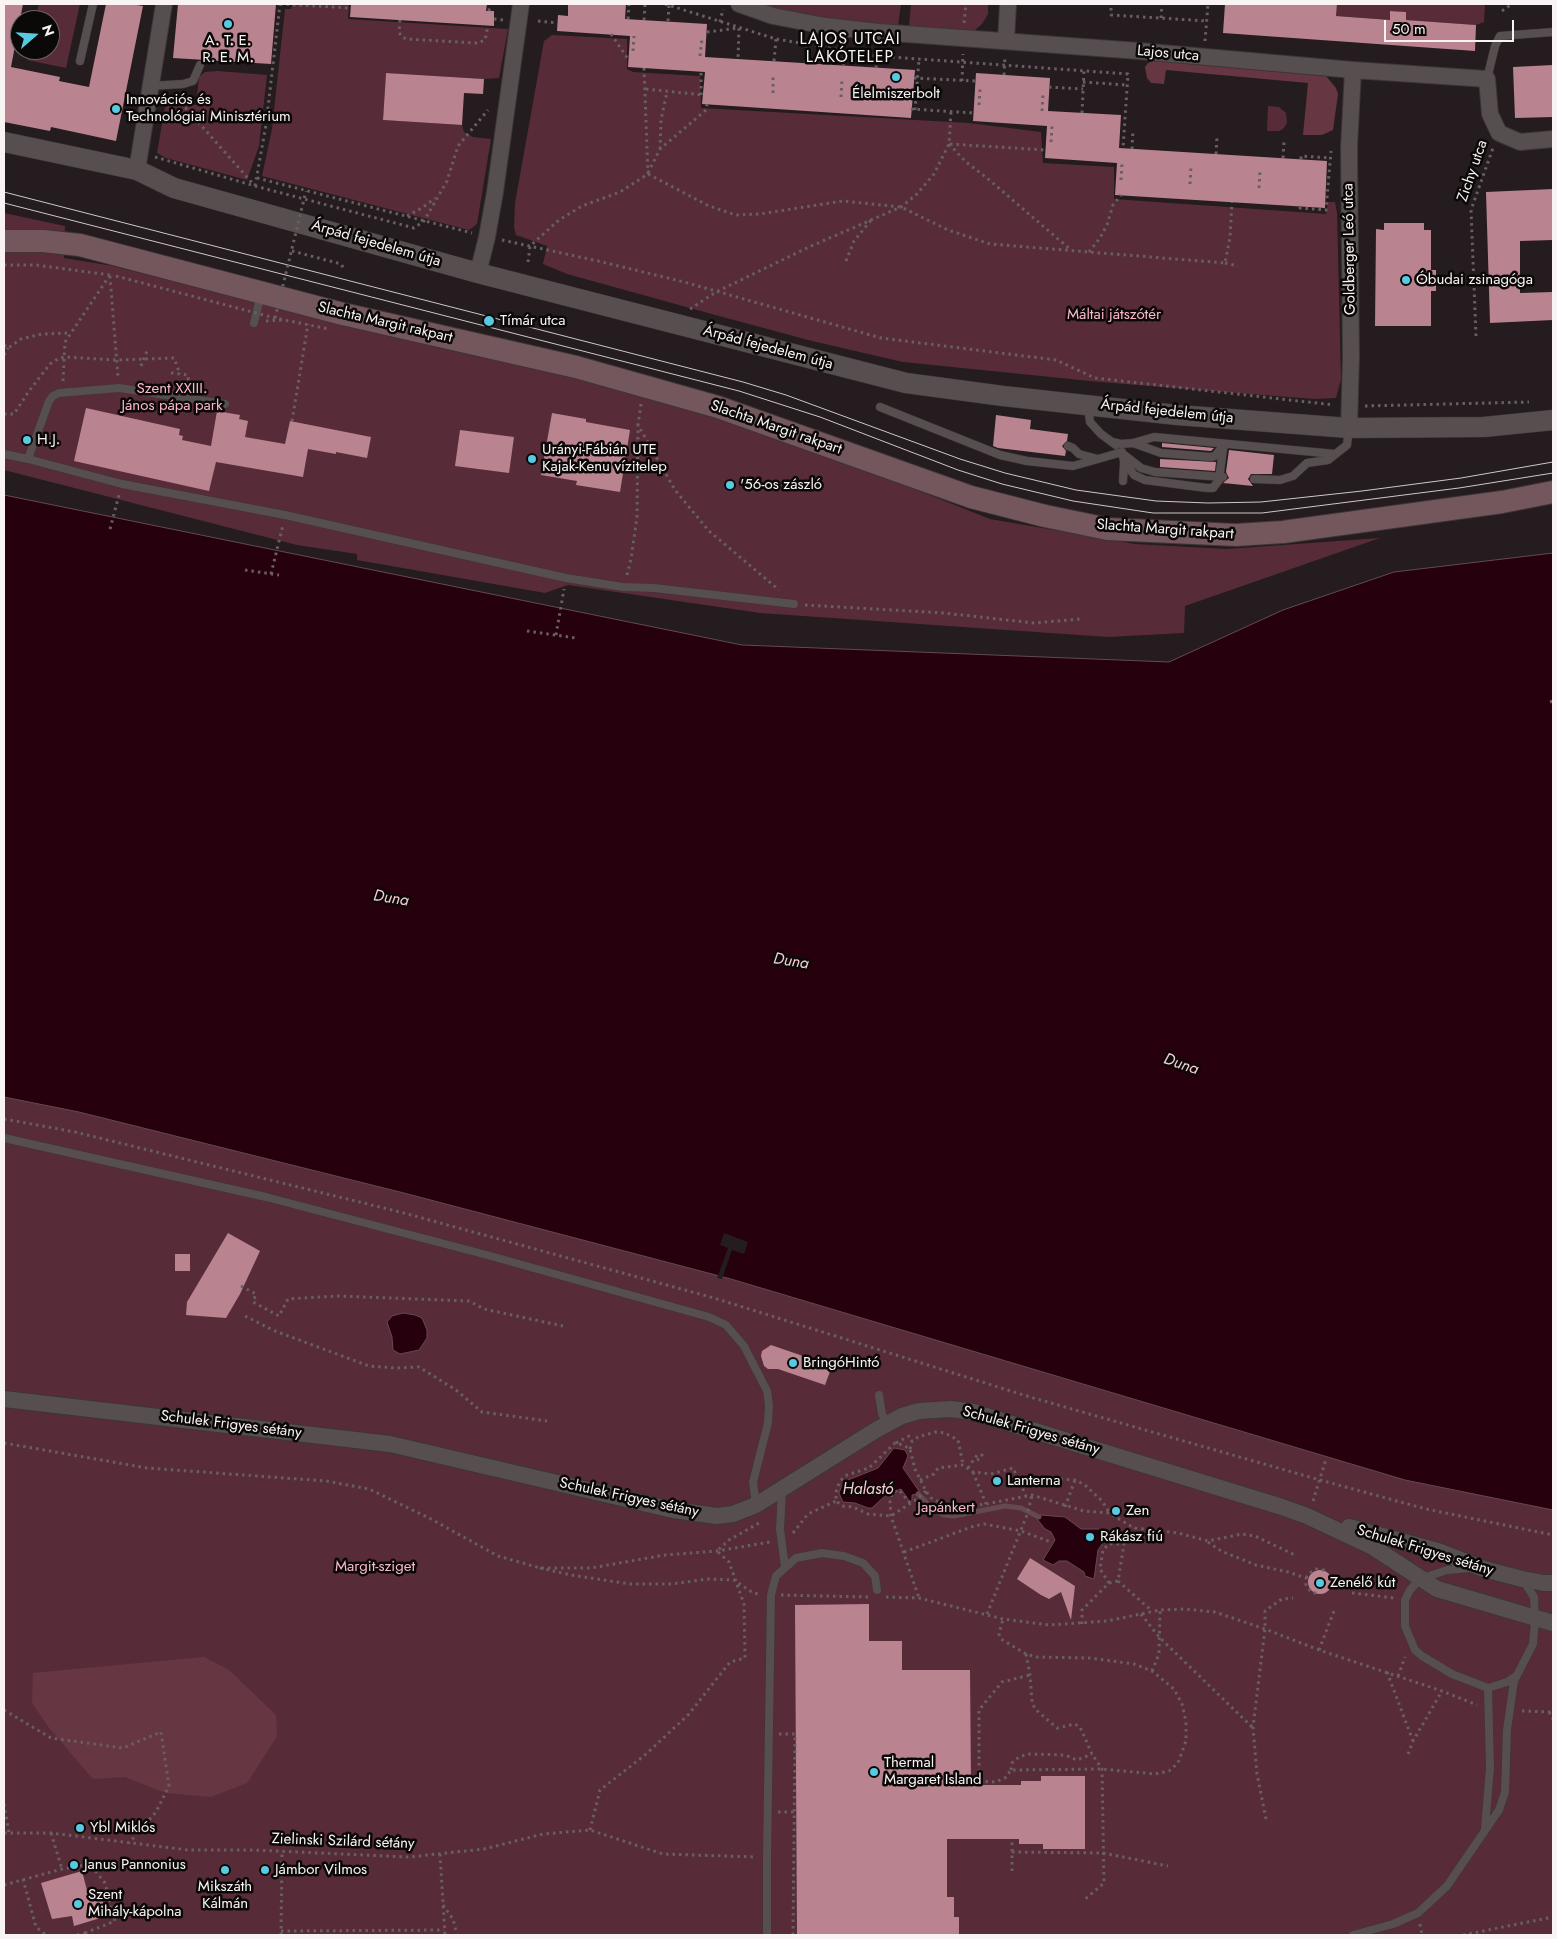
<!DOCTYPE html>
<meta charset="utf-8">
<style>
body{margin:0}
#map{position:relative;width:1557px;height:1939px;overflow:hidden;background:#241c1e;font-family:Jost,sans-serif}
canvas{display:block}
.frame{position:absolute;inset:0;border:5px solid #f9f3f4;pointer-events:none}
.north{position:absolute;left:10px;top:10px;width:50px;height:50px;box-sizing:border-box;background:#0b0808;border:1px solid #6a6666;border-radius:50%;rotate:71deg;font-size:14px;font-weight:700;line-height:20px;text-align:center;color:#f9f3f4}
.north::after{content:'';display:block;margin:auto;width:18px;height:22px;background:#57c9e1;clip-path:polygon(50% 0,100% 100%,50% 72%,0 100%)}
.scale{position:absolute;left:1384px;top:20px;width:130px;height:22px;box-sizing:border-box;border:2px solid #f9f3f4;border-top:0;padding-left:6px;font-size:15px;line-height:18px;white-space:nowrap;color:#f9f3f4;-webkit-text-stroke:4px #0b0808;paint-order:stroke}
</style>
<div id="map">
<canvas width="1557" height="1939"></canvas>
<div class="frame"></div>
<div class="north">N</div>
<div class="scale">50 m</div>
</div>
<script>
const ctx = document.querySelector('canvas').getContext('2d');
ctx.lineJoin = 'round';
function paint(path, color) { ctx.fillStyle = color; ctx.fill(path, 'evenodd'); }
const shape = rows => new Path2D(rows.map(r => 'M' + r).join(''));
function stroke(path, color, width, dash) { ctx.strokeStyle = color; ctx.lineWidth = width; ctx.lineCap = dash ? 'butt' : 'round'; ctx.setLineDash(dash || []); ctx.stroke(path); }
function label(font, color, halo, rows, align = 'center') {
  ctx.font = font + ' Jost,sans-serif'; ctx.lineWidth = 5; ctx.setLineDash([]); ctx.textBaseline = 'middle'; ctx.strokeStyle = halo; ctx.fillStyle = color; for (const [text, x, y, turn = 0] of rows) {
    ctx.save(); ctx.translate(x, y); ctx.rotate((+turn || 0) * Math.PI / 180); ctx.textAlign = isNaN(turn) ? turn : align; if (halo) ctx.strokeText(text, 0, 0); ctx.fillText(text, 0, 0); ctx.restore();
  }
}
const green = shape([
 [39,4,80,4,66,68,27,60,29,50,50,50,50,20,35,20],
 [292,4,349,4,348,19,508,29,499,78,484,79,386,73,383,120,462,125,464,132,473,137,491,139,477,224,469,230,262,176,272,129,285,9,291,9],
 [756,4,901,4,898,26,822,18,771,9],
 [911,4,988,4,988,14,982,24,974,31,909,27],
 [1337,4,1485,4,1484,22,1476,25,1406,20,1406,12,1391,11,1390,20,1336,16],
 [552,35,627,39,627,69,633,72,700,76,701,108,969,123,1041,132,1043,163,1114,167,1114,199,1326,214,1328,202,1335,202,1337,213,1341,379,1336,398,1314,399,1100,382,903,362,812,341,708,313,567,274,543,264,547,246,516,235,514,227,515,203,544,41],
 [218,71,267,75,259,146,247,180,166,158,157,153,165,107,175,103,196,105,199,77,205,72],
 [1268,106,1279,107,1286,113,1287,123,1283,129,1279,131,1267,131],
 [4,213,65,226,64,258,113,266,348,326,690,400,990,519,1135,544,1227,549,1380,538,1185,606,1184,633,1108,637,760,613,568,585,545,593,357,560,357,554,297,545,4,470],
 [4,1097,79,1112,404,1193,731,1279,1405,1480,1553,1510,1553,1935,4,1935]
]);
const forest = shape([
 [1153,60,1326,76,1336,88,1338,94,1333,130,1322,135,1303,135,1308,83,1166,70,1164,84,1151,83,1147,78,1145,67,1148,63],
 [204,1657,229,1670,276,1715,277,1736,247,1783,211,1797,166,1793,125,1777,93,1779,50,1729,32,1703,33,1673]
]);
const water = shape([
 [4,495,742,645,1169,662,1283,610,1394,572,1553,553,1553,1510,1405,1480,731,1279,404,1193,79,1112,4,1097,4,495],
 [403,1313,415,1315,422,1318,427,1330,427,1338,419,1350,400,1354,393,1350,392,1337,387,1322,392,1316,403,1313],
 [894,1448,905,1450,908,1456,903,1468,919,1491,918,1494,912,1495,912,1500,910,1502,901,1489,887,1494,872,1508,868,1508,855,1503,843,1502,839,1493,843,1482,878,1468,894,1448],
 [1041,1515,1065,1517,1081,1529,1098,1529,1105,1531,1107,1537,1098,1550,1094,1579,1085,1576,1084,1572,1067,1561,1059,1561,1053,1565,1043,1560,1055,1540,1051,1532,1045,1529,1037,1519,1041,1515]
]);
const pier = shape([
 [724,1233,748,1242,744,1254,732,1250,722,1279,717,1278,728,1248,720,1245]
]);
const stream = shape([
 [918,1494,934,1510,944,1515,954,1516,1005,1506,1021,1508,1039,1517]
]);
const building = shape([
 [4,4,23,4,11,67,60,77,59,81,89,87,106,4,130,4,143,6,116,141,51,127,50,131,4,122],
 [178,4,276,4,271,64,173,58],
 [351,4,487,4,486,11,494,11,494,26,350,17],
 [568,4,626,4,625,19,707,24,705,57,915,70,911,118,702,104,705,72,628,67,630,36,557,31,558,15,568,16],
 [1225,4,1337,4,1336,16,1390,20,1390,11,1406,12,1406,20,1476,25,1475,51,1223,33],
 [1553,65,1553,117,1515,118,1513,67],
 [386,73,484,79,483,94,464,93,462,125,383,120],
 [976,73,1050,78,1048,111,1121,115,1119,148,1327,161,1325,208,1115,195,1117,163,1045,158,1047,126,973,121],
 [1553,189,1553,240,1520,241,1520,293,1553,292,1553,320,1490,323,1486,192],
 [1384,223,1424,223,1424,230,1431,230,1431,270,1436,270,1436,291,1431,291,1431,326,1375,326,1376,229,1384,230],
 [86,408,180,429,179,435,183,436,182,440,211,446,217,411,240,415,239,419,248,421,245,437,285,444,290,421,371,437,367,458,336,452,336,454,308,449,303,477,216,462,209,491,74,461],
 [552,413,586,419,586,422,630,430,620,492,576,485,577,481,541,475],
 [996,415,1031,420,1030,429,1068,434,1067,441,1062,446,1066,451,1065,456,998,448,993,446],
 [460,430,514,437,509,473,455,466],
 [1162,443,1214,448,1211,451,1162,447],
 [1229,450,1274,455,1272,474,1251,474,1248,479,1253,486,1223,483,1229,478,1226,472],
 [1160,459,1216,462,1215,471,1160,467],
 [228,1233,260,1251,240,1294,226,1318,186,1315,187,1302],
 [175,1254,190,1254,190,1271,175,1271],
 [771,1345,832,1366,825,1385,778,1369,768,1369,764,1366,761,1356,762,1351],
 [1030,1558,1075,1586,1071,1620,1061,1592,1049,1599,1041,1595,1017,1579],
 '1308 1582a12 12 0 1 1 24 0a12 12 0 1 1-24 0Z',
 [869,1604,869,1641,902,1641,902,1670,970,1670,971,1785,1021,1785,1021,1781,1041,1781,1041,1776,1085,1776,1085,1849,1043,1849,1043,1844,1019,1844,1019,1839,947,1839,947,1897,954,1897,954,1917,959,1917,959,1935,797,1935,795,1605],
 [82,1871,89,1898,101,1894,107,1916,74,1926,72,1916,52,1919,41,1883]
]);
const path = shape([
 [280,4,350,8],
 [665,4,776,39,877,56,1128,74,1123,148],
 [423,5,423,4],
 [1111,8,1111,15,1207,21],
 [489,11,490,4],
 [1502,11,1512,4],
 [1161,18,1162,4],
 [494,19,503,20],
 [628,19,629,4],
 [400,20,399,32,401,36,406,39,458,42,478,43,485,40,488,26],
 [644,20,645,4],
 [538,21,557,23],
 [668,21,669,5],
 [720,22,723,9],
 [964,23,966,4],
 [707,32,739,28,738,59],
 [611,34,628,59],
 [1205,41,1208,4],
 [633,51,634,36],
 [700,56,702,39],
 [774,61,776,39],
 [806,63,807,44],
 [843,66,844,50],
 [644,68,648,174],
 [876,68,878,48],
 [1004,75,1005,56],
 [914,78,976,81],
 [962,81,963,54],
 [1083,82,1127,85],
 [1049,87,1083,89],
 [646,89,703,95],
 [773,93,773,76],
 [701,95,701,72],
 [169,97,183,105,254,185],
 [841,97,842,80],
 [979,105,980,89],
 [911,109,974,113],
 [915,110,919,59],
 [1042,111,1043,95],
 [1082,113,1084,71],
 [1051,142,1052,126],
 [949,144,966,162,987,178,1071,250],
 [950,144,1045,150],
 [660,149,661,120,667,92],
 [1132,149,1133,130],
 [1216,154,1217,137],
 [155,157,255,186,414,228,424,221,447,181,458,146,488,110],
 [1283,158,1284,141],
 [1301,159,1301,156,1330,158],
 [648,173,660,149,706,110,707,104],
 [257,178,472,233],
 [1121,180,1122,163],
 [1190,184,1191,167],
 [255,186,266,125,280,4],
 [1259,188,1260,171],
 [1300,207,1300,208,1326,210,1331,151],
 [407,216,422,208,435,198],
 [502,240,598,261,684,282,881,338,1056,360,1095,378,1334,405],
 [292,251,341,264,344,269],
 [1089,252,1100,238,1107,225,1113,205,1121,195],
 [846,261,854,241,872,219],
 [528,262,530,246,559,220,582,206,620,192,648,174,709,206,736,215,760,214,843,201,901,207,948,230,990,244,1225,263,1230,237,1232,202],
 [1225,263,1238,266],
 [4,265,36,265,110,275],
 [110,276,118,377],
 [690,309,716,292,809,247,901,207,917,194,934,174,949,144,951,112],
 [266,321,282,320],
 [1476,336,1471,210,1493,148],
 [4,345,8,348,21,339,42,334,70,333],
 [4,355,8,348],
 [141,366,147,351],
 [171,373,188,375,189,388],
 [63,381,65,342,110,275],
 [641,404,638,425,675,490,709,531,779,590],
 [1365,406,1529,402],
 [4,414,14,414,29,391,50,364,56,360,64,357,116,360,174,358,180,374],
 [292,421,308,324],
 [110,529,119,495],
 [245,570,279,575],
 [271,574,283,525],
 [627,575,631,559,637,517,638,425],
 [805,605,944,613,1034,623,1081,619],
 [527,631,576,638],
 [556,635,564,589],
 [1550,702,1553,701],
 [4,1119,75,1132,400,1212,714,1298,1030,1397,1320,1480,1426,1509,1553,1535],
 [241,1286,256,1294,253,1302,279,1316,288,1299,337,1296,469,1301,484,1309,563,1326],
 [245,1316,275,1331,369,1366,396,1368,419,1367,456,1390,482,1412,547,1421],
 [4,1443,147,1468,326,1481,369,1489,431,1519,498,1556,540,1568,591,1568,665,1555,717,1551,770,1542],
 [896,1443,909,1436,912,1441],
 [910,1449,912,1441,918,1437,935,1432,945,1433,958,1440,963,1465],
 [968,1468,977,1455,982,1455,980,1459,973,1461],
 [973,1472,986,1504],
 [920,1480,934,1474,938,1468,963,1465,973,1472,991,1474,1013,1468,1026,1496],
 [1022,1486,1060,1479,1075,1480,1085,1485,1102,1501,1109,1512],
 [926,1491,917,1499,891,1516,868,1514,853,1507,842,1506,836,1501,836,1492,840,1481,847,1475,869,1468,895,1443,903,1445,910,1449,915,1469,926,1491,931,1498,947,1506,954,1508,986,1504,1032,1495,1084,1511,1109,1513,1134,1528,1178,1533,1208,1541,1242,1534,1255,1536,1297,1556],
 [1313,1501,1326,1459],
 [910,1503,899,1490,892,1493,890,1502,891,1516,919,1598],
 [1065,1507,1075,1480],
 [793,1533,808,1514,836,1501],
 [1208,1542,1221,1551,1256,1565,1288,1572,1306,1578,1306,1585,1311,1592,1319,1594],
 [904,1552,974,1526,984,1524,1021,1531,1051,1542],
 [540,1568,571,1575,630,1584,672,1584,707,1579,734,1580,753,1593,760,1594],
 [1306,1578,1310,1573,1316,1569,1324,1570,1325,1572],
 [1118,1581,1152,1611],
 [1109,1583,1118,1581,1124,1544,1134,1528],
 [1352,1593,1394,1598],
 [781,1595,868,1597],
 [886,1597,919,1598,1003,1619,1049,1625,1107,1621,1160,1610,1185,1609,1215,1612,1265,1629,1319,1650,1442,1691,1477,1705],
 [987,1614,1027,1515,1032,1495],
 [1141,1614,1159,1637,1252,1727],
 [1082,1624,1082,1610,1109,1583,1100,1569,1103,1550,1109,1544,1124,1544],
 [1319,1650,1334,1611],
 [1026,1654,1030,1675,1032,1702,1035,1709,1057,1728,1075,1724,1080,1727,1092,1754,1102,1769,1104,1883,1084,1900],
 [1152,1671,1159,1654,1160,1610],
 [1387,1672,1413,1741],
 [1398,1676,1405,1657],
 [4,1710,51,1738,123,1748,161,1732,169,1786,156,1812,129,1843],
 [1522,1711,1553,1712],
 [1549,1712,1553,1719],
 [779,1734,795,1734,793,1935],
 [1408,1754,1413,1741,1442,1691],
 [1011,1770,1012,1763,1019,1757,1028,1754,1065,1755,1077,1760,1092,1754],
 [979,1781,996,1782,1005,1778,1011,1770,1102,1769,1155,1774,1169,1771,1178,1763,1186,1741,1186,1722,1182,1704,1174,1689,1152,1671,1134,1664,1090,1658,1037,1657,1026,1654,1001,1639,999,1634,1003,1619],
 [979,1785,979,1710,1002,1682,1030,1675],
 [4,1804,9,1833],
 [778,1812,796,1812],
 [1266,1819,1257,1774,1253,1727,1265,1629,1265,1611,1282,1599,1293,1598],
 [590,1830,600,1790,645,1755,689,1714,730,1662,745,1658,744,1604,729,1562,717,1551,729,1540,759,1523],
 [4,1833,51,1833,188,1850,253,1850,409,1857,484,1849,543,1834,590,1830,663,1854,756,1857],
 [51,1833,62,1869],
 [1012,1852,1103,1853,1168,1866],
 [440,1854,445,1935],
 [1012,1871,1012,1839],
 [23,1879,36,1927,46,1935],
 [4,1885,62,1869,90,1864,105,1883,115,1921,85,1933],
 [443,1905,453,1919,457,1935],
 [1420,1924,1422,1935],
 [281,1931,444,1930],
 [77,1935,85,1933,86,1935],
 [281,1935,282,1851],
 [1463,1935,1553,1917]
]);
const service = shape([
 [80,61,93,4],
 [1487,79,1495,46,1500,36,1553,32],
 [149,86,183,84,193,81,200,65],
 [254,323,261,294],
 [1088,406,1090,422,1101,434,1116,445],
 [880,407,1000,455,1027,461,1073,466,1098,459],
 [1113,442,1121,444,1133,443,1154,437,1335,454],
 [1133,443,1161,453,1211,457,1215,456,1224,445],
 [1068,446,1073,448,1079,454,1098,459,1122,452,1124,461,1134,475,1145,480,1207,488,1213,488,1219,480,1223,449,1225,444],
 [4,454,28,459,122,484,285,515,566,578,623,587,654,588,794,604],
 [1123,454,1141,468,1155,472,1223,477],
 [28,459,49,401,53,396,59,393,119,388,225,404],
 [1254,479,1280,480,1293,476,1307,463,1328,460,1347,445,1349,428],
 [1123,481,1124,463],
 [4,1138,266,1197,487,1255,709,1317,726,1325,744,1346,767,1391,769,1405,768,1423,753,1482,756,1505],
 [879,1395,882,1414,887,1423],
 [782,1490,780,1529,785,1567],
 [1470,1568,1447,1570,1420,1579,1410,1590,1405,1600,1405,1626,1415,1650,1422,1656,1452,1674,1488,1688,1507,1682,1516,1676],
 [1485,1828,1490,1768,1488,1688],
 [767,1935,767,1857,771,1595,776,1576,796,1558,822,1553,844,1556,863,1563,875,1576,877,1590],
 [1353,1935,1393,1924,1418,1913,1447,1886,1499,1810,1505,1792,1507,1730,1514,1681,1533,1644,1535,1619,1534,1597,1523,1580]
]);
const minor = shape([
 [739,4,773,16,825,26,879,32,1139,51,1353,70,1487,79,1490,114,1499,133,1520,142,1553,139],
 [1006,41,1008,4],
 [137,170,164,4],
 [478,273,487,237,495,192,521,4],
 [1349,428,1351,357,1349,148,1353,70],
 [4,1399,390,1444,673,1510,717,1516,733,1514,756,1505,876,1430,902,1416,919,1411,951,1409,973,1412,1282,1507,1307,1516,1373,1547,1437,1589,1553,1623],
 [1349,1527,1438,1551,1484,1569,1522,1579,1544,1583,1553,1583]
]);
const tertiary = shape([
 [4,142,137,170,174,188,478,273,906,383,1003,396,1177,415,1349,428,1484,427,1553,420]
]);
const secondary = shape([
 [4,241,43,241,80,245,343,314,576,367,718,407,971,497,1045,516,1108,529,1236,535,1283,532,1502,502,1553,492]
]);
const tram = shape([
 [4,192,743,382,786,395,960,459,1005,473,1076,490,1156,501,1208,503,1261,502,1362,491,1461,478,1553,462],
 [4,203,739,391,820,417,958,470,1002,484,1073,501,1153,513,1262,513,1459,488,1553,473]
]);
const pathBridge = shape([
 [116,276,275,318,329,329],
 [275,318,306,191]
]);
const markers = [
 [228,24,5,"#57c9e1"],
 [896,77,5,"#57c9e1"],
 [116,109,5,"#57c9e1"],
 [1406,280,5,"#57c9e1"],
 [489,321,6,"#57c9e1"],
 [27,440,5,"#57c9e1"],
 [532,459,5,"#57c9e1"],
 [730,485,5,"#57c9e1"],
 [793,1363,5,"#57c9e1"],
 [997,1481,5,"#57c9e1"],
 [1116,1511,5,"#57c9e1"],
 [1090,1537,5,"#57c9e1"],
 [1320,1583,5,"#57c9e1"],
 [874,1772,5,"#57c9e1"],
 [80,1828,5,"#57c9e1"],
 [74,1865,5,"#57c9e1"],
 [225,1870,5,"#57c9e1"],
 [265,1870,5,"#57c9e1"],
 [78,1904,5,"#57c9e1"]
];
const poiNames = [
 ["A. T. E.",228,41,"center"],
 ["R. E. M.",228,58,"center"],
 ["Élelmiszerbolt",896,94,"center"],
 ["Innovációs és",126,100],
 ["Technológiai Minisztérium",126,117],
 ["Óbudai zsinagóga",1416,280],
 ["Tímár utca",500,321],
 ["H.J.",37,440],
 ["Urányi-Fábián UTE",542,450],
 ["Kajak-Kenu vízitelep",542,467],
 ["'56-os zászló",740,485],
 ["BringóHintó",803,1363],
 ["Lanterna",1007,1481],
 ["Zen",1126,1511],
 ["Rákász fiú",1100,1537],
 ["Zenélő kút",1330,1583],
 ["Thermal",884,1763],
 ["Margaret Island",884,1780],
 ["Ybl Miklós",90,1828],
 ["Janus Pannonius",84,1865],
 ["Jámbor Vilmos",275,1870],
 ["Mikszáth",225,1887,"center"],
 ["Kálmán",225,1904,"center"],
 ["Szent",88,1895],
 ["Mihály-kápolna",88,1912]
];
const streetNames = [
 ["Lajos utca",1168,54,5],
 ["Zichy utca",1473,171,-71],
 ["Árpád fejedelem útja",376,244,16],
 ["Goldberger Leó utca",1350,249,-91],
 ["Slachta Margit rakpart",385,323,13],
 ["Árpád fejedelem útja",768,348,15],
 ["Árpád fejedelem útja",1167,412,6],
 ["Slachta Margit rakpart",776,428,19],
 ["Slachta Margit rakpart",1165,530,4],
 ["Schulek Frigyes sétány",231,1425,7],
 ["Schulek Frigyes sétány",1031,1431,16],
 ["Schulek Frigyes sétány",629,1498,12],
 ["Schulek Frigyes sétány",1425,1551,17],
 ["Zielinski Szilárd sétány",343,1842,2]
];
const parkNames = [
 ["Máltai játszótér",1114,315],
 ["Szent XXIII.",172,389],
 ["János pápa park",172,406],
 ["Japánkert",946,1508],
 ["Margit-sziget",375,1567]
];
const neighbourhoodNames = [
 ["LAJOS UTCAI",850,40],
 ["LAKÓTELEP",850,58]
];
const waterNames = [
 ["Duna",391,899,9],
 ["Duna",791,962,9],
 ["Duna",1181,1065,19],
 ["Halastó",868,1490]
];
paint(green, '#572c38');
paint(forest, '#663743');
paint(water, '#26000d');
stroke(water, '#654952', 1);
paint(pier, '#241c1e');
stroke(stream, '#654952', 5);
paint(building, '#ba8390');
stroke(service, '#3c3637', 9);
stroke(minor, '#3c3637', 18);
stroke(tertiary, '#3c3637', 21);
stroke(secondary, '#3c3637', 24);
stroke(path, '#675f61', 3, [2.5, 4]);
stroke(service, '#564e4f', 8);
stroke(minor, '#564e4f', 16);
stroke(tertiary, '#564e4f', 20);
stroke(secondary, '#74575d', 22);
stroke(tram, '#cec8c9', 1);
stroke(pathBridge, '#675f61', 3, [2.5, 4]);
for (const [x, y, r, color] of markers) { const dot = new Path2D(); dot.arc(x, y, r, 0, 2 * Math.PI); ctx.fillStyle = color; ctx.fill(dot); stroke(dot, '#0b0808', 2); }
label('15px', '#f9f3f4', '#0b0808', poiNames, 'left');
label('15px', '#f9f3f4', '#0b0808', streetNames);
label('15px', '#fbb9c8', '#0b0808', parkNames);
ctx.letterSpacing = '1px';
label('16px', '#f9f3f4', '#0b0808', neighbourhoodNames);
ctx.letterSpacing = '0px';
label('italic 16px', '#fdcad5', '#0b0808', waterNames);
</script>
